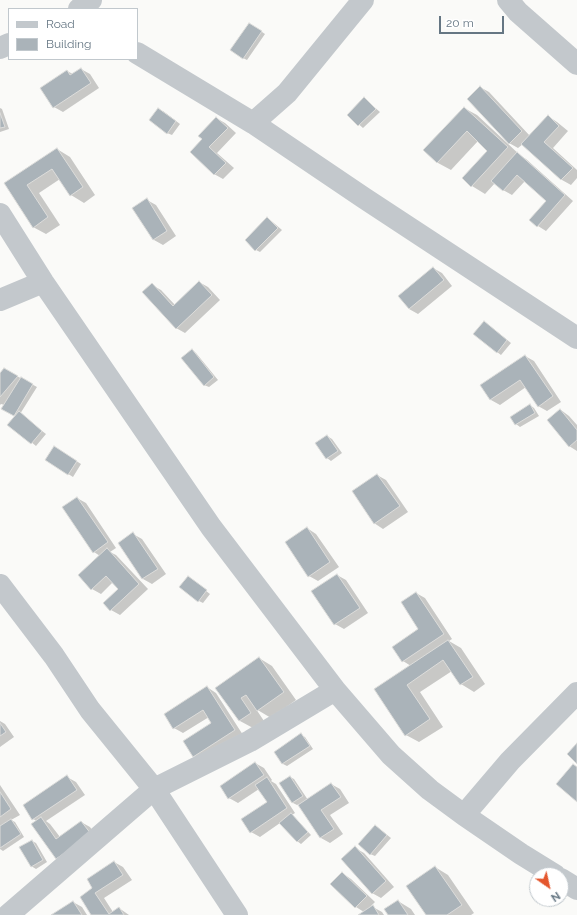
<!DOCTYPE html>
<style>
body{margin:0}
#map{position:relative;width:577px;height:915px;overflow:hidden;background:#fafaf8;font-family:Raleway,sans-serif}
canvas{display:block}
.legend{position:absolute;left:8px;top:8px;width:130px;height:52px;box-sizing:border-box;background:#fff;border:1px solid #c1c8cd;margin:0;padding:5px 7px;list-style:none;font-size:12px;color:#657683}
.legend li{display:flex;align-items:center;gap:8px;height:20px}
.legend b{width:20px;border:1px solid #c1c8cd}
.north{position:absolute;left:529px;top:867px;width:40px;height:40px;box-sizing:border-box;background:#fff;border:1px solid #c1c8cd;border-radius:50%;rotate:146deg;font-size:11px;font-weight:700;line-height:16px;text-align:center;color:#657683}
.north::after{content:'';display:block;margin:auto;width:14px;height:18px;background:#e4572e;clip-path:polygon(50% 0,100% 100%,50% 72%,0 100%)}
.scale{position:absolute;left:439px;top:16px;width:65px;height:18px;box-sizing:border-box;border:2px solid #657683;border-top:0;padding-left:5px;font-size:12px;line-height:14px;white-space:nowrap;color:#657683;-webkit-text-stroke:3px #fff;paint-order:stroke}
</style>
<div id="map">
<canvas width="577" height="915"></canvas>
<ul class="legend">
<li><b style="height:5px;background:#c3c8cc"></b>Road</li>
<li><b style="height:11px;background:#aab3b9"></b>Building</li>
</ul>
<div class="north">N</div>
<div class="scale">20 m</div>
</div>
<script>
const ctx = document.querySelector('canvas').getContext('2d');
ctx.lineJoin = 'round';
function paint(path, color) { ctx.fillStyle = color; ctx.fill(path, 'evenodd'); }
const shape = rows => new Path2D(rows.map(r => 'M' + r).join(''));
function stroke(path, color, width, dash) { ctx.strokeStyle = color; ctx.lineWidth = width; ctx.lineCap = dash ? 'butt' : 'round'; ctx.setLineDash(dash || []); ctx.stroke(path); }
const shadow = shape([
 [253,26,265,34,247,60,243,58],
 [81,69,90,74,99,88,63,112,54,107,67,71,73,74],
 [480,87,489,92,530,136,548,116,557,122,568,131,553,148,577,170,577,178,571,185,562,180,523,144,518,148,509,143],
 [365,99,380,112,363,128,348,115],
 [0,108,2,109,9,129,0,132],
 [464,108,477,115,521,156,526,159,573,201,546,231,538,226,548,201,525,181,512,195,503,190,495,183,485,194,472,186,489,151,478,141,451,170,438,163,425,150],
 [163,111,180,124,172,135,167,133],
 [216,118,225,123,236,133,217,153,234,168,223,179,214,174,203,139],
 [57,149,70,157,95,195,84,203,71,195,60,179,39,193,60,225,46,234,33,227,5,183],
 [147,200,156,205,176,236,163,245,154,240,133,208],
 [268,218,282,230,260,252,256,250],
 [433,268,442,273,452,286,418,314,409,309],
 [199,282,208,287,220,300,185,333,176,328,152,285,161,290,175,305],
 [485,322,511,343,501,355,497,352],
 [192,350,196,353,218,380,209,387,204,385],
 [525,356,534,361,561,402,547,411,538,406,526,387,500,405,491,400,481,386],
 [4,369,37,387,20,414,46,434,36,446,9,424,16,416,3,408,5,405,1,404,0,405,0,374],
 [530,405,534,408,539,416,520,427,516,424],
 [561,410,569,416,577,425,577,451,569,446],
 [327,436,332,439,342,453,331,461,327,458],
 [59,450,81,464,73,477,46,460],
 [377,475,386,480,408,512,383,529,374,523],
 [77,498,86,503,116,548,110,552,116,555,148,589,120,615,111,610,120,589,113,582,101,594,92,589,100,556,94,552],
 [307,528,316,534,339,567,318,581,309,576],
 [133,534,142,539,166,574,152,584,143,579,119,543],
 [337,575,346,580,368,613,344,629,335,624],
 [192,580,210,594,203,603,199,601],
 [416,593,425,598,452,639,449,641,461,648,485,684,474,692,461,684,452,671,420,692,443,727,419,742,406,735,376,690,411,666,403,661,420,629],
 [259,658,272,666,296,700,271,718,256,709,264,721,253,728,240,721,217,688],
 [207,687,216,693,243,735,203,761,194,756,213,723,209,717,183,733,174,728],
 [0,721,5,724,14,737,0,747],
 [301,735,305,737,313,749,287,766,283,764,275,752],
 [255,763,264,768,272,780,271,781,276,784,295,813,292,815,311,835,301,844,297,841,280,823,260,837,251,832,268,802,259,789,238,803,229,798],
 [67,777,76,782,85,795,46,821,50,824,60,837,81,822,90,827,99,840,65,863,37,821,33,819],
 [290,777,294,779,308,800,331,784,340,789,349,803,330,815,343,834,330,843,321,838,299,804,297,805,293,803,280,783],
 [0,785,20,815,11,820,15,822,24,837,3,851,0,849],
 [376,826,391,838,375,856,370,854],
 [32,841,36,843,47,862,36,869,31,866],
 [355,848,364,853,394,887,381,898,372,893],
 [114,862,123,867,132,880,104,898,113,912,119,908,129,915,93,915,94,888],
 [435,867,448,875,474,913,471,915,427,915],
 [342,873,351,879,375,902,371,906,382,912,384,915,360,915,364,912,356,907,332,884],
 [398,901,411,909,415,915,389,915],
 [73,902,82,907,87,915,53,915]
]);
const building = shape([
 [249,23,262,31,243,59,230,50,249,23],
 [81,68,91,83,53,108,40,88,67,70,70,75,81,68],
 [480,86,522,131,509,144,467,99,480,86],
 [364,97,376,109,358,126,347,115,364,97],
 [464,107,508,147,471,187,462,178,487,151,467,131,437,163,423,150,464,107],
 [158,108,176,121,167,134,149,120,158,108],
 [0,113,5,127,0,128,0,113],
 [548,115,559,126,544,142,573,168,561,180,521,144,548,115],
 [216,117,228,128,209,147,226,163,214,175,190,152,202,139,198,136,216,117],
 [57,148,83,187,70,196,52,169,27,185,48,217,33,228,4,183,57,148],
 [517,152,565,195,537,227,529,220,546,201,517,175,503,191,491,181,517,152],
 [147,198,167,231,153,240,132,208,147,198],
 [267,217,278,228,255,251,245,240,267,217],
 [433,267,444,280,409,309,398,296,433,267],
 [199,281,212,295,176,329,142,292,152,283,173,306,199,281],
 [484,321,507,340,497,353,473,334,484,321],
 [192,349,214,377,204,386,181,358,192,349],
 [525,355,553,396,538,407,520,380,490,400,480,385,525,355],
 [4,368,18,376,0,397,0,373,4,368],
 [21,377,33,384,14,416,1,409,21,377],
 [530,404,535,413,515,425,510,417,530,404],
 [560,409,577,430,577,440,569,447,547,420,560,409],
 [19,411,42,431,31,444,7,425,19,411],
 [327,435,338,451,326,459,315,443,327,435],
 [54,446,77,461,68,475,45,460,54,446],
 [377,474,400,506,374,524,352,491,377,474],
 [77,497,108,542,93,553,62,507,77,497],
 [307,527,330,562,308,577,285,542,307,527],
 [133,532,158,569,142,579,118,543,133,532],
 [107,548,139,584,110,611,103,603,118,589,106,576,91,590,78,575,107,548],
 [337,574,360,608,334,625,311,591,337,574],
 [188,576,207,590,198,602,179,587,188,576],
 [416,592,444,634,402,662,392,647,418,629,401,602,416,592],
 [448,640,473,677,460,685,443,660,407,685,430,719,405,736,374,689,448,640],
 [259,657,284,692,257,711,246,695,241,698,251,713,239,721,215,688,259,657],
 [207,686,235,730,193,757,183,741,211,723,203,710,173,729,164,714,207,686],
 [0,723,6,732,0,736,0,723],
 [301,733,310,746,282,764,274,752,301,733],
 [577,743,577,764,567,754,577,743],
 [255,762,264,775,228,799,220,786,255,762],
 [573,764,577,767,577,802,556,784,573,764],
 [67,775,77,790,32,820,23,805,67,775],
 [290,776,303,796,292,803,279,783,290,776],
 [267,777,287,808,250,833,241,819,267,802,255,785,267,777],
 [331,783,341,797,321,810,334,829,320,838,298,805,331,783],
 [0,792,11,809,0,817,0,792],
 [291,813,308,832,297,842,279,823,291,813],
 [41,817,56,839,81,821,91,834,56,859,31,824,41,817],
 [11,819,21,834,0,848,0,826,11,819],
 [375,825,387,835,370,855,358,844,375,825],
 [32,840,43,860,31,867,19,847,32,840],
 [355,846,386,881,372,894,341,859,355,846],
 [114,861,123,875,95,893,109,914,119,907,124,915,91,915,80,897,92,888,87,879,114,861],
 [435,866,462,905,447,915,426,915,406,886,435,866],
 [342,872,367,896,355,908,330,884,342,872],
 [398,900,408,915,388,915,384,909,398,900],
 [73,901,82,915,51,915,73,901],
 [373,905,379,915,358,915,373,905]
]);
const minor = shape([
 [508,0,518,12,577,64],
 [79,9,91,0],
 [0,48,9,44],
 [137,53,253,123,364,198,577,338],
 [253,123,287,93,363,0],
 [0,214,43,282,211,527,335,690,391,755,430,790,464,815,521,854,555,875],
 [0,300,43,282],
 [0,585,54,656,90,710,154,789,237,915],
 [464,815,510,761,577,693],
 [561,879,577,889],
 [8,915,154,789,250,741,335,690]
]);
paint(shadow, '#0003');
paint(building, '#aab3b9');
stroke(building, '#dcdcda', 1);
stroke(minor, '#c3c8cc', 22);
</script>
